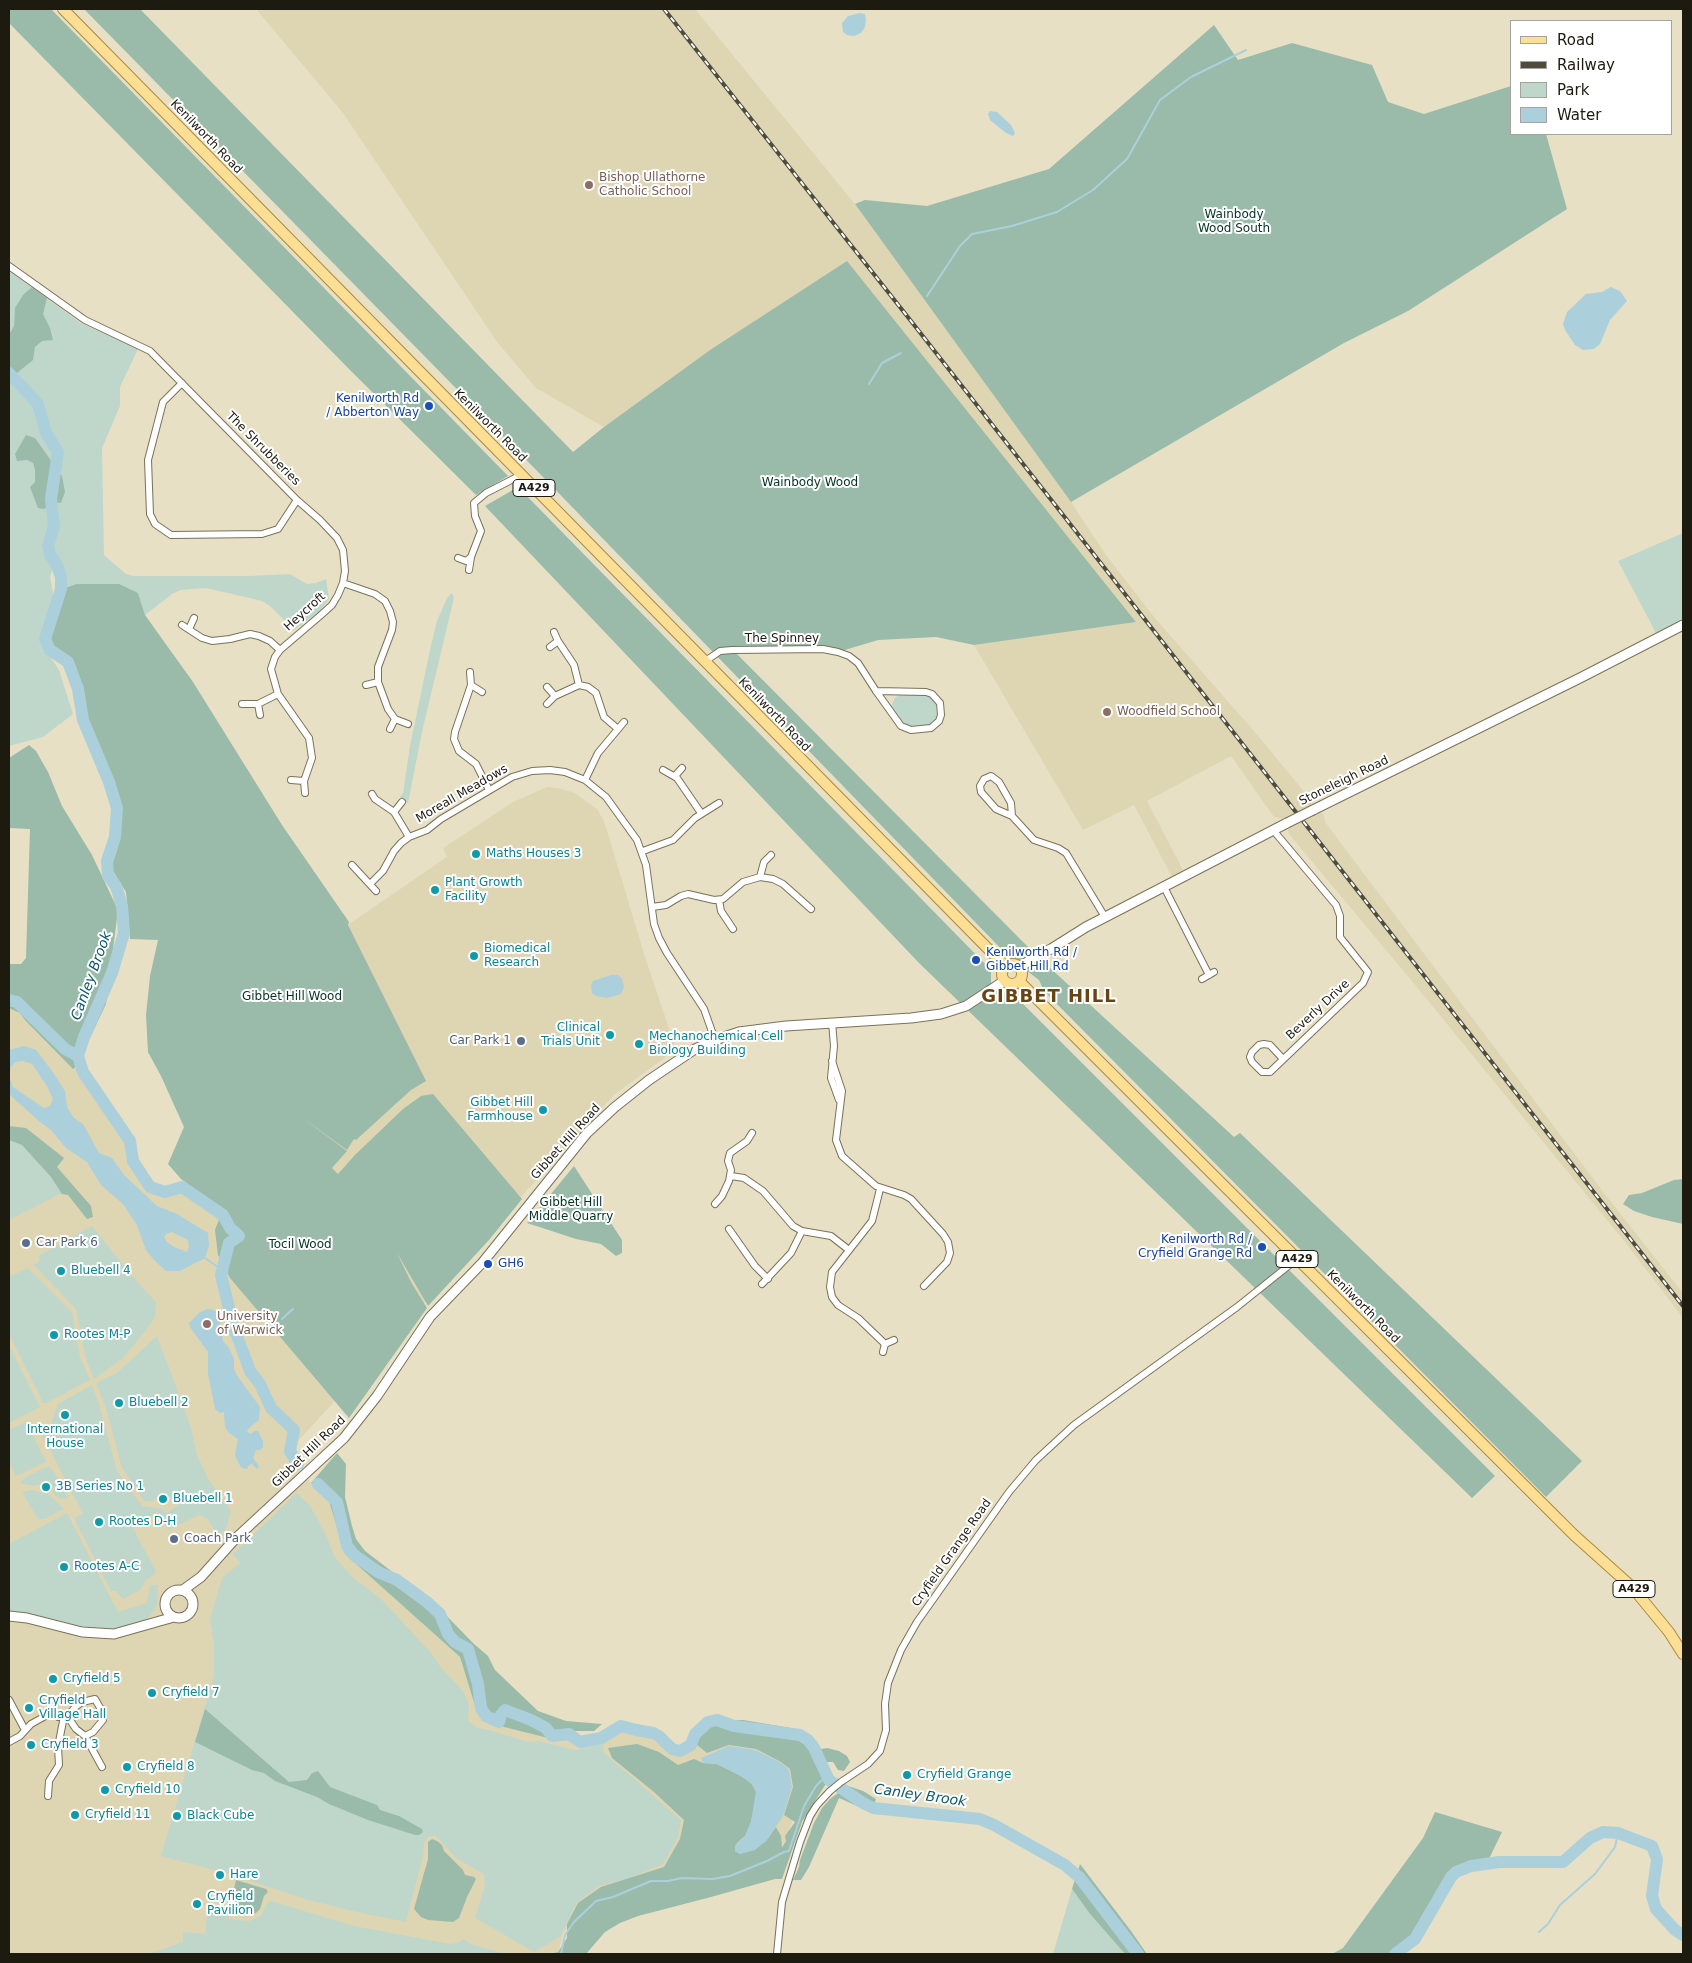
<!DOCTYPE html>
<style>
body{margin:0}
#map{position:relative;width:1692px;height:1963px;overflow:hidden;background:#e7e0c5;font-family:"DejaVu Sans",sans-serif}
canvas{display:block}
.frame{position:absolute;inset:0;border:10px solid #1d1a10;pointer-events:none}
.legend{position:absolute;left:1510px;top:20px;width:162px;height:115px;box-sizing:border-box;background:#fff;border:1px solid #a5a39f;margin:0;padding:6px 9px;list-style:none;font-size:15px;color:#1d1a10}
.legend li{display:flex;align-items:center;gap:10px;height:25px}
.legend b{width:25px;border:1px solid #a5a39f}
</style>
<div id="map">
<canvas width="1692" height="1963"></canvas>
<div class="frame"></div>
<ul class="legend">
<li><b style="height:6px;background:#fcde95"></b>Road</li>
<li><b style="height:6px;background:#4f4b3d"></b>Railway</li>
<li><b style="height:14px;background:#bfd7cb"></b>Park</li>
<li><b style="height:14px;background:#abd0db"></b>Water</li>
</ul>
</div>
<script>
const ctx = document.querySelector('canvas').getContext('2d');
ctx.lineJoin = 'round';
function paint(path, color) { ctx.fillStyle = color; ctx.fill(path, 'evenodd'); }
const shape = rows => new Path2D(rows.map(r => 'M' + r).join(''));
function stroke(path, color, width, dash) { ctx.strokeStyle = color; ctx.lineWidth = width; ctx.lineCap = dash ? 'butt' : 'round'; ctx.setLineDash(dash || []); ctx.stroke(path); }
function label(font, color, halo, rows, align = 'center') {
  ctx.font = font + ' "DejaVu Sans",sans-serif'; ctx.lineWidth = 4; ctx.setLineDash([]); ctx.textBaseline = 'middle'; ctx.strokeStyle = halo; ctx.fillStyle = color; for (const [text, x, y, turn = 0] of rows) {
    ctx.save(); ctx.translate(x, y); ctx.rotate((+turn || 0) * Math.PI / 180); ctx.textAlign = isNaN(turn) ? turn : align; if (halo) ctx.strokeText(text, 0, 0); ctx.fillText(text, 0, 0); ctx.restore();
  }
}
const built = shape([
 [256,9,695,9,855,204,1071,502,1106,555,1154,617,1260,738,1314,804,1311,807,1320,811,1324,816,1325,822,1604,1193,1683,1293,1683,1318,1628,1246,1416,986,1289,834,1285,819,1274,817,1231,756,1147,801,1183,870,1172,877,1134,805,1083,830,974,645,1136,622,847,262,710,350,604,427,536,388,497,342,343,113],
 [547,787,558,788,575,793,597,809,604,821,646,960,675,1046,667,1056,614,1095,290,1450,294,1466,329,1501,345,1554,460,1657,476,1709,484,1720,500,1726,552,1739,567,1738,580,1744,602,1740,621,1731,635,1733,651,1736,670,1751,681,1753,692,1748,698,1736,710,1726,798,1740,799,1801,786,1840,776,1852,579,1913,563,1934,558,1954,9,1954,9,1006,22,1011,72,1060,125,1142,131,1165,148,1191,170,1197,182,1190,349,924,447,857,443,848,513,802]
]);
const green = shape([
 [9,271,81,323,138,349,120,387,120,406,102,448,104,555,126,574,133,576,248,576,290,574,307,584,316,583,326,579,329,599,318,613,294,630,270,606,262,601,206,588,181,590,172,594,145,615,138,593,76,584,63,589,61,568,56,561,50,576,54,599,40,641,59,670,73,714,43,737,9,746],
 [1683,533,1683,619,1656,633,1618,561],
 [452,593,454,598,422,732,408,803,400,797,403,793,410,746,431,645,437,621,447,598],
 [900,694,925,695,932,697,938,705,936,720,928,726,912,727,903,724,891,706,895,698],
 [9,1140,22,1145,51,1177,62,1194,60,1194,9,1220],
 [92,1226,132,1276,156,1302,155,1317,147,1329,123,1358,94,1379,85,1356,76,1309,34,1265,40,1261,38,1256],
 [28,1268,72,1312,80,1357,90,1380,46,1403,43,1403,9,1334,9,1277],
 [157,1336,190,1424,197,1455,208,1479,231,1511,226,1528,218,1536,207,1518,199,1515,168,1530,157,1512,132,1527,156,1571,154,1575,146,1580,140,1590,123,1599,116,1591,111,1591,74,1518,83,1514,42,1434,53,1428,52,1421,58,1404,92,1385,99,1404,117,1471,142,1506,162,1509,167,1513,181,1503,175,1496,145,1502,122,1468,106,1408,96,1383,117,1373],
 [9,1345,40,1407,9,1423],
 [26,1422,46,1462,16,1476,10,1464,9,1464,9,1430],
 [50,1467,55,1473,68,1499,58,1498,53,1492,52,1487,48,1483,33,1486,20,1483,26,1477,44,1468],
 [32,1490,48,1494,64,1509,44,1519,38,1519,22,1492],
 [297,1493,310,1506,326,1535,334,1556,351,1576,382,1600,431,1653,442,1669,463,1691,469,1705,468,1720,475,1727,496,1732,528,1742,538,1741,575,1750,604,1743,603,1752,681,1820,678,1837,663,1864,630,1878,599,1886,577,1902,560,1937,534,1952,475,1918,485,1886,484,1874,457,1859,435,1835,428,1837,424,1843,423,1856,406,1922,357,1912,305,1899,230,1874,161,1856,214,1676,214,1644,210,1619,222,1578,240,1563,233,1554],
 [67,1513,118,1612,147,1603,150,1585,158,1585,157,1605,150,1616,144,1621,121,1629,85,1629,33,1615,9,1612,9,1544],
 [1072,1889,1090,1914,1125,1954,1053,1954],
 [271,1901,354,1926,450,1944,460,1942,463,1939,471,1944,506,1954,149,1954,183,1942,183,1932,205,1934,208,1907,226,1911,229,1918,234,1920,249,1921,261,1916,268,1902]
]);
const forest = shape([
 [9,9,51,9,508,476,476,495,350,370,9,23],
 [84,9,140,9,573,452,604,427,710,350,847,261,1136,622,974,645,936,637,878,640,838,652,733,650,1036,955,1234,1137,1240,1133,1582,1461,1546,1497,1044,991,1039,980,1010,958,543,477],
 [1214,25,1238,60,1292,43,1372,65,1388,102,1424,114,1511,86,1511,134,1546,134,1567,209,1408,311,1344,343,1071,502,855,204,865,200,927,206,1049,169],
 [32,287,47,298,43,314,50,328,53,340,42,341,35,347,33,360,17,373,9,369,9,335,14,326,15,308,23,295],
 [26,435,35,438,62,476,65,492,61,503,53,502,44,509,38,508,30,487,35,482,35,470,33,463,27,460,17,461,15,454],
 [518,487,991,970,991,985,1001,994,1011,992,1495,1476,1472,1498,919,963,485,506],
 [76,584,119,584,138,593,145,615,193,682,282,825,349,922,348,925,426,1081,411,1090,356,1140,354,1139,347,1150,300,1116,347,1151,332,1168,338,1174,355,1155,403,1109,421,1096,433,1094,522,1199,489,1240,428,1306,397,1253,411,1282,427,1308,349,1418,230,1278,218,1255,215,1230,222,1212,201,1194,181,1179,168,1164,184,1127,161,1076,148,1052,146,1015,150,976,158,940,130,939,126,892,111,868,117,850,120,829,120,807,112,780,85,717,81,690,71,659,52,649,46,638,61,599,63,589],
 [29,745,36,751,48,772,62,806,92,855,118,910,106,1004,89,1040,82,1060,73,1069,25,1020,20,1013,9,1008,9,964,21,964,26,958,30,829,9,828,9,758],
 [9,1126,26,1128,64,1158,57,1167,91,1206,93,1217,87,1219,68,1195,62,1194,51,1177,22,1145,9,1140],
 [574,1166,622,1240,622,1253,616,1256,601,1244,576,1239,527,1223],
 [1683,1179,1683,1224,1652,1217,1634,1211,1623,1204,1629,1195,1642,1193,1674,1180],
 [337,1453,346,1464,345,1497,352,1526,356,1539,365,1551,436,1605,474,1644,488,1656,495,1670,538,1711,566,1721,602,1724,594,1731,559,1731,552,1739,500,1726,484,1720,476,1709,460,1657,345,1554,329,1501,311,1483],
 [205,1709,289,1782,307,1780,312,1773,318,1771,330,1787,377,1805,380,1810,399,1816,422,1829,423,1832,419,1835,415,1835,368,1820,329,1804,317,1797,275,1781,264,1773,252,1770,195,1742],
 [725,1720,743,1720,791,1728,809,1734,817,1742,821,1749,827,1748,839,1751,847,1756,850,1762,844,1771,838,1770,833,1762,827,1762,826,1772,833,1778,827,1782,802,1822,782,1879,775,1879,711,1897,638,1916,620,1923,605,1932,586,1954,550,1954,558,1952,567,1938,567,1924,578,1903,601,1887,664,1867,680,1839,684,1820,654,1792,612,1758,608,1748,637,1744,659,1752,678,1765,694,1759,703,1763,717,1764,741,1776,752,1784,756,1792,755,1802,751,1822,745,1836,738,1842,735,1846,735,1851,740,1854,766,1841,776,1827,781,1836,782,1847,786,1841,785,1836,795,1822,784,1815,793,1787,790,1769,781,1762,756,1749,729,1745,707,1753,697,1745,698,1736,710,1726,717,1725],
 [848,1786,863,1791,876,1799,873,1808,864,1809,839,1798,809,1867,801,1880,793,1880,799,1867,800,1860,814,1823,822,1808,830,1799],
 [1435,1812,1502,1832,1487,1863,1471,1866,1451,1877,1415,1939,1395,1954,1332,1954,1343,1948,1423,1838],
 [432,1839,437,1841,442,1845,444,1851,463,1870,465,1875,474,1877,476,1879,467,1897,459,1918,453,1922,428,1920,421,1917,414,1909,428,1859,428,1842],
 [1080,1864,1131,1931,1147,1954,1125,1954,1090,1914,1072,1889],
 [236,1880,266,1889,268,1892,264,1896,260,1909,256,1913,238,1915,232,1909,231,1903]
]);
const water = shape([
 [860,13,865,14,866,19,865,27,861,33,854,36,847,35,843,32,842,23,848,16],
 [990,111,997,112,1011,125,1015,133,1013,136,1006,133,990,120,988,114],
 [1611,287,1620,291,1627,301,1610,320,1600,344,1594,349,1583,350,1575,345,1565,330,1563,324,1567,312,1586,294,1602,292],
 [611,975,618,975,622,979,624,987,621,994,607,998,596,996,592,993,591,986,593,981],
 [24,1046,36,1050,52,1071,65,1091,67,1107,74,1118,83,1124,99,1153,112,1158,124,1175,157,1206,177,1214,208,1233,209,1245,205,1258,180,1271,166,1271,154,1260,146,1250,137,1225,123,1204,101,1185,87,1162,66,1148,51,1130,40,1122,10,1095,9,1093,9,1050],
 [23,1061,32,1064,47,1086,53,1099,50,1106,44,1108,13,1087,9,1076,11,1067,15,1062],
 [172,1232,188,1240,189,1246,187,1252,174,1247,167,1242,164,1237,166,1234],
 [207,1309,214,1310,218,1313,223,1341,229,1348,234,1359,234,1369,236,1374,260,1407,259,1420,249,1428,247,1432,251,1434,254,1431,258,1431,263,1441,263,1447,260,1450,256,1450,253,1458,259,1466,257,1469,252,1464,249,1465,247,1469,242,1468,239,1464,235,1455,238,1439,229,1433,225,1427,224,1412,220,1413,215,1409,208,1374,208,1352,190,1327,189,1323,199,1313],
 [729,1746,755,1750,780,1762,789,1770,792,1787,783,1816,766,1841,755,1850,740,1854,735,1851,735,1846,745,1836,751,1822,756,1792,752,1784,741,1776,717,1764,703,1763,701,1758]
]);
const stream = shape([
 [927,296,960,246,972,234,1012,226,1057,212,1093,190,1127,159,1160,100,1191,77,1246,50],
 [869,384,882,363,901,353],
 [205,1258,222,1270],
 [282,1319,293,1309],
 [1539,1932,1548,1924,1560,1905,1595,1874,1615,1847,1618,1833],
 [561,1954,565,1935,574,1922,596,1901,613,1897,651,1881,668,1881,682,1878,712,1879,730,1876,767,1861,784,1852,789,1851,804,1806,816,1786,823,1779,829,1780]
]);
const river = shape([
 [9,373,38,404,46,433,58,452,51,499,54,526,48,546,50,555,57,565,61,577,61,589,45,639,50,650,68,662,78,689,83,720,109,782,117,808,115,837,107,861,108,876,116,886,122,906,124,933,112,973,84,1037,78,1056,83,1072,130,1141,133,1161,150,1187,165,1192,182,1187,223,1215,230,1228,239,1236,229,1243,221,1275,233,1325,250,1371,260,1384,271,1408,294,1430,290,1451,298,1464],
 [9,1000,17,1002,65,1049,78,1056],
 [318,1484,337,1502,347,1546,354,1555,378,1572,397,1580,427,1602,440,1614,448,1634,455,1642,468,1649,478,1684,481,1708,486,1716,499,1722,501,1715,505,1710,531,1720,546,1728,552,1736,569,1734,580,1742,601,1738,621,1726,636,1730,653,1733,659,1736,672,1749,680,1751,691,1745,695,1734,708,1722,717,1720,734,1726,800,1735,808,1740,814,1748,829,1780,863,1803,873,1808,980,1819,994,1825,1065,1865,1080,1878,1138,1954],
 [1395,1954,1415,1939,1451,1877,1456,1872,1471,1866,1499,1862,1563,1862,1590,1838,1603,1832,1618,1833,1652,1846,1657,1859,1652,1896,1656,1909,1675,1930,1683,1935]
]);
const street = shape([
 [9,266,85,320,150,351,297,500,320,520,337,538,343,550,345,571,343,583,338,595,332,605,321,615,280,650,275,657,271,669,278,694,309,738,312,758,304,781],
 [182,383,163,402,148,460,150,514,155,524,171,535,262,534,278,529,297,500],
 [458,558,466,561,471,557,481,531,475,516,474,503,486,493,521,475],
 [469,570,471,557],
 [343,583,375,594,385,601,390,611,393,622,392,630,378,667,378,682,388,709,395,719,408,724],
 [182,625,202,638,212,641,230,639,250,634,259,636,270,641,280,650],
 [189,629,194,618],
 [558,641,574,665,579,685],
 [550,647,558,641,554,632],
 [704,662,720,651,732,650,823,649,838,652,849,656,858,663,876,691,901,726,911,730,931,728,939,721,941,715,940,703,932,694,926,692,876,691],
 [470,672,471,685,482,692],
 [366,685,378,682],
 [471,685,455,732,454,739,459,751,476,764,489,790],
 [555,696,579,685,588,687,596,693,604,717,618,729],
 [242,704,258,704,260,715],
 [258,704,278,694],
 [547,704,555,696,547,687],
 [390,729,395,719],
 [663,770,677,778,701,813],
 [675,776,682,768],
 [291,780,304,781,305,793],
 [585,780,598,753,624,722],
 [372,794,375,799,394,812],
 [402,802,394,812,409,837],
 [1012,816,1011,803,999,782,991,776,984,779,980,786,981,792,996,809,1012,816,1034,840,1058,848,1066,853,1105,917],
 [1273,830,1336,905,1340,916,1340,937,1368,972,1363,983,1270,1072,1262,1072,1252,1062,1250,1057,1252,1052,1259,1045,1264,1044,1270,1045,1283,1059],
 [643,851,673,840,695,818,719,803],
 [352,865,376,891],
 [760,877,764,862,771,855],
 [370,884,383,871,394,851,401,843,409,837,427,830,441,819,512,777,532,771,550,770,565,772,585,780,606,797,637,840,646,865,654,924,659,938,667,953,704,1009,715,1040],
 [1164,887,1209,975],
 [719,900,721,911,733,929],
 [652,907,666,905,681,896,688,894,714,900,723,899,743,882,760,877,773,879,783,884,811,909],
 [1202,979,1214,972],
 [832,1022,834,1046,831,1078,839,1100],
 [832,1061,842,1091,836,1140,842,1156,876,1186,904,1195,911,1199,943,1234,948,1242,950,1253,947,1262,924,1286],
 [731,1176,744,1178,763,1191,793,1226,802,1231,831,1236,849,1250],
 [880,1189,872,1221,832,1272,830,1287,832,1297,838,1305,858,1318,885,1344,883,1352],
 [715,1204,722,1196,729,1181,731,1170,728,1161,730,1153,747,1141,752,1133],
 [729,1229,755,1266,768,1279],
 [762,1284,791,1253,802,1231],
 [885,1344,894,1340],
 [9,1700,25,1730],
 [68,1717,75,1707,82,1702,95,1699,103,1713,103,1720,93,1732,85,1736],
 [9,1742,20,1736,31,1724,49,1714,55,1714,58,1717,64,1716],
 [48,1796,49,1781,59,1765,58,1747,64,1716,68,1717,76,1729,85,1736,102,1767],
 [777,1954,782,1902,800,1842,810,1816,817,1805,830,1791,841,1782,868,1764,880,1751,886,1730,885,1704,888,1683,901,1650,917,1622,1009,1492,1036,1460,1074,1425,1237,1307,1297,1259]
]);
const secondary = shape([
 [1313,810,1580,678,1683,625],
 [1020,968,1036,955,1051,949,1086,927,1287,823],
 '165 1604a14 14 0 1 1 28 0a14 14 0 1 1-28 0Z',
 [183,1590,201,1577,235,1539,344,1438,377,1396,430,1317,483,1262,587,1133,615,1107,649,1080,695,1049,715,1040,739,1032,786,1026,911,1018,941,1014,966,1006,1004,981],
 [9,1616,27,1618,82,1632,114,1634,174,1617]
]);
const primary = shape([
 [63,9,1006,967],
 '1002 974a10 10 0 1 1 20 0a10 10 0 1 1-20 0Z',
 [1020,982,1574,1535,1632,1587,1669,1632,1683,1654]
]);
const rail = shape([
 [664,9,911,321,1683,1306]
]);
const secondaryBridge = shape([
 [1287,823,1313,810]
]);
const markers = [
 [589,185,5,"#8d6e63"],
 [429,406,5,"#1a4fb4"],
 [1107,712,5,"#8d6e63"],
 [476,854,5,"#0f9aa8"],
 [435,890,5,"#0f9aa8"],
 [474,956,5,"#0f9aa8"],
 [976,960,5,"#1a4fb4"],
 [610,1035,5,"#0f9aa8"],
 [521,1041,5,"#5c6f8a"],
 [639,1044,5,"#0f9aa8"],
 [543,1110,5,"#0f9aa8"],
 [26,1243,5,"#5c6f8a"],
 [1262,1247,5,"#1a4fb4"],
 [488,1264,5,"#1a4fb4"],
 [61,1271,5,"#0f9aa8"],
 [207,1324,5,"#8d6e63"],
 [54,1335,5,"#0f9aa8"],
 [119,1403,5,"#0f9aa8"],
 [65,1415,5,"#0f9aa8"],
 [46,1487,5,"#0f9aa8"],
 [163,1499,5,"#0f9aa8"],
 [99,1522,5,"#0f9aa8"],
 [174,1539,5,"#5c6f8a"],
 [64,1567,5,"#0f9aa8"],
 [53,1679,5,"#0f9aa8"],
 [152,1693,5,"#0f9aa8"],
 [29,1708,5,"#0f9aa8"],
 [31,1745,5,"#0f9aa8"],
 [127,1767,5,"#0f9aa8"],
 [907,1775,5,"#0f9aa8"],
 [105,1790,5,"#0f9aa8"],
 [75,1815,5,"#0f9aa8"],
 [177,1816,5,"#0f9aa8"],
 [220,1875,5,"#0f9aa8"],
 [197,1904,5,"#0f9aa8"]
];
const shields = [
 [534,488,42],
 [1297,1259,42],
 [1634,1589,42]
];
const shieldNames = [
 ["A429",534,488],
 ["A429",1297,1259],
 ["A429",1634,1589]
];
const streetNames = [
 ["Kenilworth Road",206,137,46],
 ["Kenilworth Road",490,426,45],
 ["The Shrubberies",263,449,45],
 ["Heycroft",305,612,-42],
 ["The Spinney",782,639],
 ["Kenilworth Road",774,715,46],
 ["Stoneleigh Road",1344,781,-26],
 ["Moreall Meadows",462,794,-30],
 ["Beverly Drive",1318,1010,-43],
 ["Gibbet Hill Road",566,1142,-48],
 ["Kenilworth Road",1363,1307,45],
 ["Gibbet Hill Road",309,1452,-44],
 ["Cryfield Grange Road",952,1553,-55]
];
const educationNames = [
 ["Bishop Ullathorne",599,178],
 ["Catholic School",599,192],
 ["Woodfield School",1117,712],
 ["University",217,1317],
 ["of Warwick",217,1331]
];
const parkNames = [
 ["Wainbody",1234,215],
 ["Wood South",1234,229],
 ["Wainbody Wood",810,483],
 ["Gibbet Hill Wood",292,997],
 ["Gibbet Hill",571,1203],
 ["Middle Quarry",571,1217],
 ["Tocil Wood",300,1245]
];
const transitNames = [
 ["Kenilworth Rd",419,399],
 ["/ Abberton Way",419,413],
 ["Kenilworth Rd /",986,953,"left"],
 ["Gibbet Hill Rd",986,967,"left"],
 ["Kenilworth Rd /",1252,1240],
 ["Cryfield Grange Rd",1252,1254],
 ["GH6",498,1264,"left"]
];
const cultureNames = [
 ["Maths Houses 3",486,854],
 ["Plant Growth",445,883],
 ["Facility",445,897],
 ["Biomedical",484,949],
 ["Research",484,963],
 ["Clinical",600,1028,"right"],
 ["Trials Unit",600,1042,"right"],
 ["Mechanochemical Cell",649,1037],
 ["Biology Building",649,1051],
 ["Gibbet Hill",533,1103,"right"],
 ["Farmhouse",533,1117,"right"],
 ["Bluebell 4",71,1271],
 ["Rootes M-P",64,1335],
 ["Bluebell 2",129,1403],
 ["International",65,1430,"center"],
 ["House",65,1444,"center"],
 ["3B Series No 1",56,1487],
 ["Bluebell 1",173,1499],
 ["Rootes D-H",109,1522],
 ["Rootes A-C",74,1567],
 ["Cryfield 5",63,1679],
 ["Cryfield 7",162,1693],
 ["Cryfield",39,1701],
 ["Village Hall",39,1715],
 ["Cryfield 3",41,1745],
 ["Cryfield 8",137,1767],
 ["Cryfield Grange",917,1775],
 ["Cryfield 10",115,1790],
 ["Cryfield 11",85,1815],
 ["Black Cube",187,1816],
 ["Hare",230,1875],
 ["Cryfield",207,1897],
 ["Pavilion",207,1911]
];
const serviceNames = [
 ["Car Park 1",511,1041,"right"],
 ["Car Park 6",36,1243],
 ["Coach Park",184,1539]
];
const waterNames = [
 ["Canley Brook",92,976,-70],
 ["Canley Brook",920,1796,8]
];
const districtNames = [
 ["GIBBET HILL",1049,997]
];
paint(built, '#ded5b3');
paint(green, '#bfd7cb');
paint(forest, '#9abbaa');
paint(water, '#abd0db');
stroke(stream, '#abd0db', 2);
stroke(river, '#abd0db', 12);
stroke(street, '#79725a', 8);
stroke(secondary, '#79725a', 11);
stroke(primary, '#ad8b39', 12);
stroke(street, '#fff', 6);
stroke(secondary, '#fff', 9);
stroke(primary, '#fcde95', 10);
stroke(rail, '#4f4b3d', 4);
stroke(rail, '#fff', 2, [5.5]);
stroke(secondaryBridge, '#79725a', 11, []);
stroke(secondaryBridge, '#fff', 9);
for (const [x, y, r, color] of markers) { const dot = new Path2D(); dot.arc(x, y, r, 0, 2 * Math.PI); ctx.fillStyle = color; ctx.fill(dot); stroke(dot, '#fff', 2); }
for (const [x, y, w] of shields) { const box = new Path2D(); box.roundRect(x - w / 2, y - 8.5, w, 17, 4); ctx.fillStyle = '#fff'; ctx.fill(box); stroke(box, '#1d1a10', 1); }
label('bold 11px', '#1d1a10', null, shieldNames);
label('12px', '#1d1a10', '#fff', streetNames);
label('12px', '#785e54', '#fff', educationNames, 'left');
label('12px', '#043323', '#fff', parkNames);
label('12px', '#164399', '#fff', transitNames, 'right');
label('12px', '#0d838f', '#fff', cultureNames, 'left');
label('12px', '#4e5e75', '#fff', serviceNames, 'left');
label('italic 14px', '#0d5969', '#fff', waterNames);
ctx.letterSpacing = '1px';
label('bold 18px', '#694413', '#fff', districtNames);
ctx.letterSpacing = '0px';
</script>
